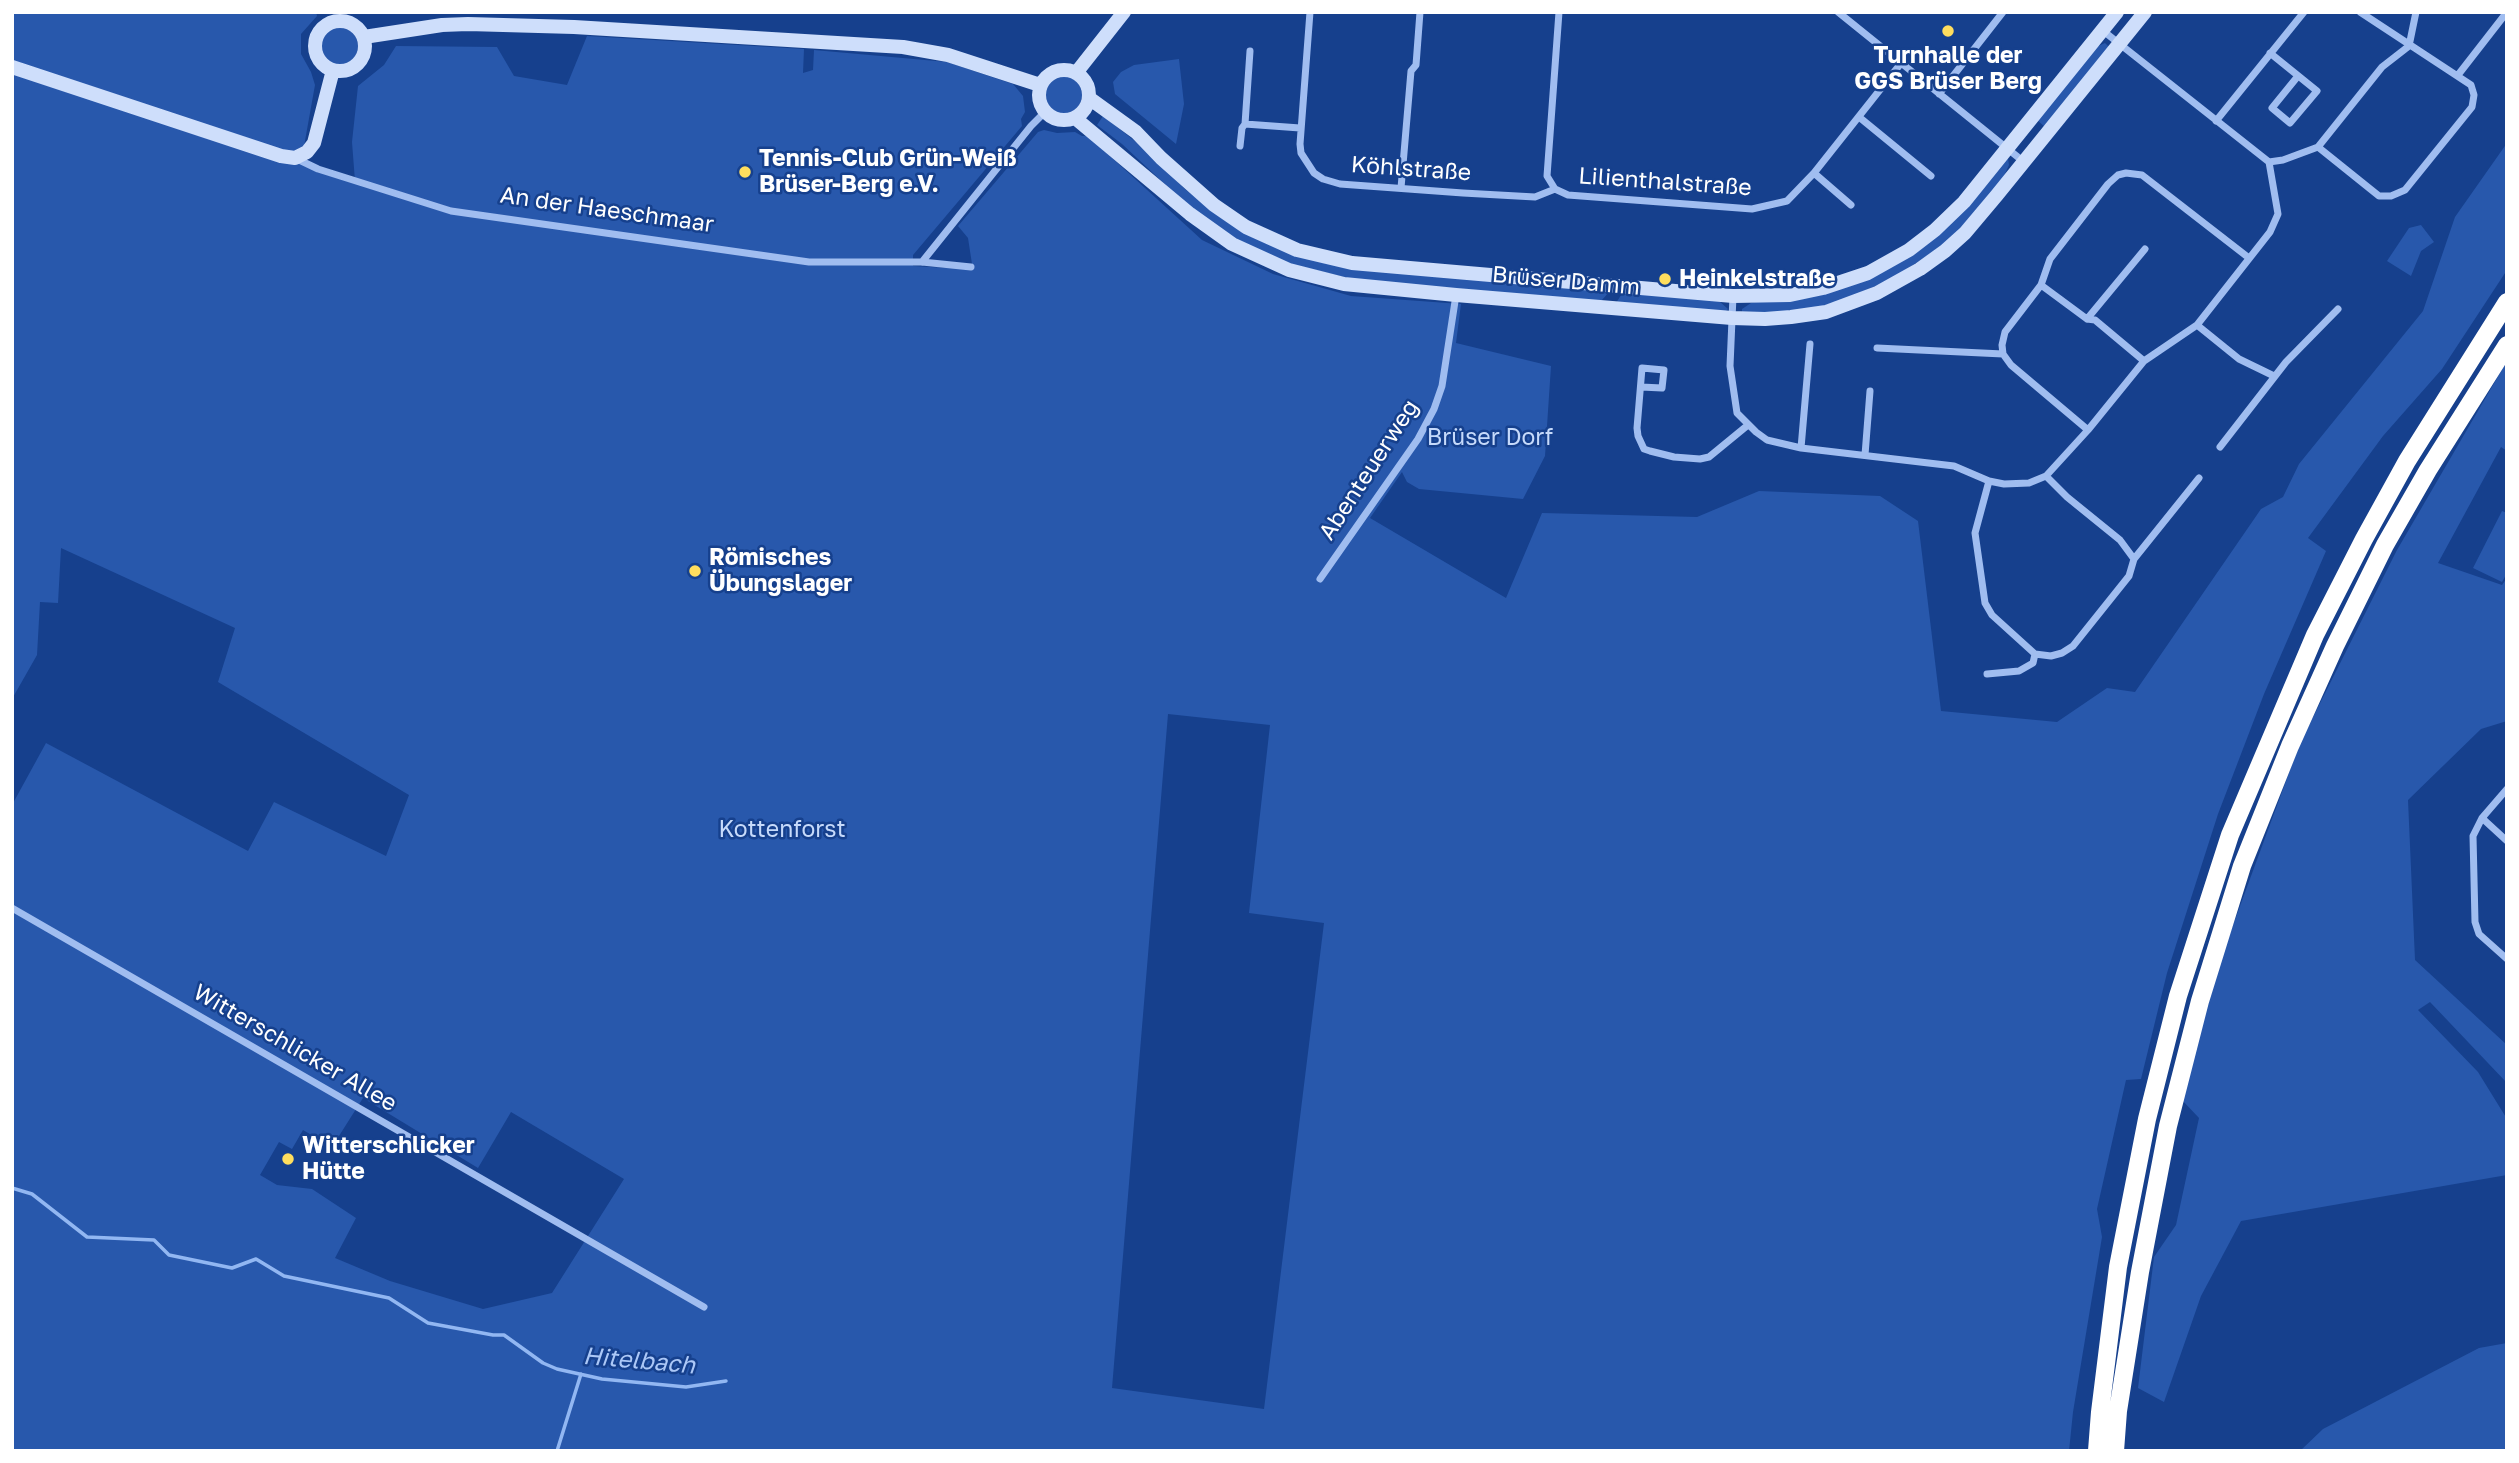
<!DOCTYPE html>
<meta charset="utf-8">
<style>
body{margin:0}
#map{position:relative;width:2519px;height:1463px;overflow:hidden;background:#16408d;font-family:"Golos Text",sans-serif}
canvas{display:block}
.frame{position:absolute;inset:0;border:14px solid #fff;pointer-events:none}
</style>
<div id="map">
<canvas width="2519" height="1463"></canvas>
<div class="frame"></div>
</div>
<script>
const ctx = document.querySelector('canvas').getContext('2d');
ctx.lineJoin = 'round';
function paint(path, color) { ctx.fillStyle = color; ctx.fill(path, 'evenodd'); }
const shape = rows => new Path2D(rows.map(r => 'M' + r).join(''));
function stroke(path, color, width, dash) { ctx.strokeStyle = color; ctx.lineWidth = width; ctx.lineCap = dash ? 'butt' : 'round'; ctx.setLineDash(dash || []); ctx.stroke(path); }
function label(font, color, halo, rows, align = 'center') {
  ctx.font = font + ' "Golos Text",sans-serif'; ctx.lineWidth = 5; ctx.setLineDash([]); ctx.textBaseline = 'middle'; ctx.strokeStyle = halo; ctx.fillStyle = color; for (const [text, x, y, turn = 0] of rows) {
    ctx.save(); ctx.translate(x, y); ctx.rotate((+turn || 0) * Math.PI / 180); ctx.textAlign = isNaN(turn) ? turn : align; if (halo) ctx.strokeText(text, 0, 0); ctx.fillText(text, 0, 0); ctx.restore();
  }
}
const green = shape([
 [12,12,316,12,317,16,301,34,301,54,311,72,315,85,301,163,355,181,352,142,358,86,384,65,396,46,497,47,514,76,567,85,587,36,804,49,803,73,813,70,814,50,947,62,1013,84,1023,96,1025,112,1021,119,1022,126,913,255,913,266,947,268,972,264,968,238,958,226,1038,132,1044,130,1057,133,1075,132,1082,136,1088,136,1202,240,1273,274,1351,296,1461,304,1456,343,1551,366,1545,456,1523,499,1419,489,1407,482,1402,472,1370,518,1506,598,1542,513,1697,517,1759,491,1880,496,1918,521,1941,711,2057,722,2107,688,2135,692,2261,509,2283,497,2299,464,2423,311,2455,217,2507,143,2507,270,2442,369,2383,436,2308,538,2326,551,2264,694,2218,814,2167,973,2141,1079,2126,1080,2097,1209,2102,1237,2073,1412,2069,1451,12,1451,12,805,46,743,248,851,274,802,386,856,409,795,218,682,235,628,61,548,58,603,40,602,37,655,12,699],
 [1168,714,1270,725,1249,913,1324,923,1264,1409,1112,1388],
 [363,1098,478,1168,511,1112,624,1179,552,1293,483,1309,390,1281,335,1258,356,1218,312,1189,277,1185,260,1175,279,1142,292,1149,303,1130,332,1147],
 '320 46a19 19 0 1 1 38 0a19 19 0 1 1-38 0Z',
 [2105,43,2109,47,2045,127,2037,120,2096,47],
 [1179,59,1184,104,1176,144,1115,94,1113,82,1121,72,1134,65],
 '1044 95a19 19 0 1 1 38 0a19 19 0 1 1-38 0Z',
 [1103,116,1136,142,1186,190,1221,217,1303,257,1610,291,1601,301,1357,280,1282,262,1236,240,1186,204,1122,144,1097,125],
 [2008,158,2009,165,2002,180,1957,232,1940,247,1892,279,1840,301,1822,306,1775,313,1742,312,1742,309,1751,303,1878,274],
 [2421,225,2434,242,2421,251,2411,276,2387,261,2409,228],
 [1623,292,1719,301,1728,309,1725,312,1616,303],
 [2507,361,2507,451,2501,447,2438,563,2502,585,2507,578,2507,721,2481,729,2408,800,2415,960,2507,1045,2507,1083,2430,1002,2418,1010,2478,1072,2507,1119,2507,1175,2241,1221,2201,1296,2164,1402,2138,1388,2154,1257,2176,1225,2199,1118,2181,1099,2201,1012,2300,743,2397,550],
 [2502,511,2507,513,2507,573,2502,582,2473,568],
 [2507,1343,2507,1448,2498,1451,2300,1451,2323,1429,2479,1348]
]);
const stream = shape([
 [12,1188,32,1194,87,1237,154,1240,169,1255,232,1268,256,1259,284,1276,389,1298,428,1323,493,1335,504,1335,543,1363,557,1369,602,1379,686,1387,726,1381],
 [557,1451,581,1374]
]);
const street = shape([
 [1310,12,1300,144,1301,153,1314,173,1323,179,1340,184,1463,193,1535,197,1555,189],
 [1559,12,1547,176,1555,189,1568,195,1752,209,1787,201,1814,173,1902,62],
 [1838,12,2024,162],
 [2270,53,2317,91,2290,123,2272,108,2298,76],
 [2458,75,2507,12],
 [1939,94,2003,12],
 [1859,117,1931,176],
 [2216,121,2304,12],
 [1245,124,1250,51],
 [1240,146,1242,128,1245,124,1300,128],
 [2318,147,2379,196,2391,196,2405,190,2472,107,2474,95,2471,85,2360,12],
 [295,158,318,169,451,211,809,262,922,262,971,267],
 [2269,162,2283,160,2318,147,2382,67,2409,46,2416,12],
 [1814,173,1851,205],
 [1401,188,1411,71,1416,65,1420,12],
 [922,262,1031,126,1045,112],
 [2041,285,2087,319,2095,320,2144,361],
 [1733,296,1730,366,1737,413,1756,432,1767,440,1801,448,1954,466,1989,481,2004,484,2029,483,2046,476,2088,430,2144,361,2197,325,2270,232,2278,214,2269,162,2102,30],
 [2087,319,2145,249],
 [2197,325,2239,359,2274,376],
 [1877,348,2003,354],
 [1641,387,1662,388,1664,370,1642,368,1637,428,1638,436,1644,449,1650,451,1674,457,1700,459,1709,457,1748,425],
 [2088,430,2011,365,2003,354,2002,345,2005,332,2041,285,2050,259,2108,184,2118,175,2126,173,2142,175,2249,258],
 [2220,447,2286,362,2338,309],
 [1801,448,1810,344],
 [1865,455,1870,391],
 [1989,481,1975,533,1985,603,1992,615,2035,654,2051,656,2062,653,2073,646,2129,576,2134,559,2120,540,2067,497,2046,476],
 [2134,559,2199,478],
 [1320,579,1418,439,1434,409,1442,386,1456,295],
 [1987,674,2019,671,2033,663,2035,654],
 [2507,789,2482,818,2473,836,2475,922,2479,934,2507,959],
 [2482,818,2507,841],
 [12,908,704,1307]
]);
const secondary = shape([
 '315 46a25 25 0 1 1 50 0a25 25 0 1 1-50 0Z',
 [364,37,442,25,468,24,574,27,903,47,948,55,1040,85],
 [12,67,281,156,295,158,307,152,314,143,333,70],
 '1039 95a25 25 0 1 1 50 0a25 25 0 1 1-50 0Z',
 [1076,73,1124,12],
 [1089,98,1136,132,1161,158,1214,205,1246,227,1297,250,1352,263,1733,296,1790,295,1823,288,1868,273,1909,250,1935,230,1964,202,2117,12],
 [1075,118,1190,214,1232,244,1289,270,1344,284,1456,295,1732,318,1765,319,1791,317,1826,312,1877,293,1920,269,1945,251,1965,233,1997,195,2145,12]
]);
const highway = shape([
 [2097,1451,2100,1412,2118,1267,2147,1119,2178,996,2230,835,2315,635,2364,539,2407,461,2507,302],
 [2115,1451,2118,1411,2140,1272,2168,1126,2200,1001,2242,866,2290,746,2335,646,2385,545,2428,470,2507,345]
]);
const markers = [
 [1948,31,7,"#ffde5e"],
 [745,172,7,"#ffde5e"],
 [1665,279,7,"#ffde5e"],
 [695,571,7,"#ffde5e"],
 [288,1159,7,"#ffde5e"]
];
const poiNames = [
 ["Turnhalle der",1948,56,"center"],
 ["GGS Brüser Berg",1948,82,"center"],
 ["Tennis-Club Grün-Weiß",759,159],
 ["Brüser-Berg e.V.",759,185],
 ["Heinkelstraße",1679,279],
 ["Römisches",709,558],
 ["Übungslager",709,584],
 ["Witterschlicker",302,1146],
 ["Hütte",302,1172]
];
const streetNames = [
 ["Köhlstraße",1411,169,4],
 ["Lilienthalstraße",1665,182,4],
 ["An der Haeschmaar",607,210,8],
 ["Brüser Damm",1566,281,5],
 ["Abenteuerweg",1369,470,-57],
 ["Witterschlicker Allee",295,1048,30]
];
const parkNames = [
 ["Brüser Dorf",1490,438],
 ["Kottenforst",782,830]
];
const waterNames = [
 ["Hitelbach",639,1361,5]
];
paint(green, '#2858ac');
stroke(stream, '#92b7f2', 3.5);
stroke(street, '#a0bdf0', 7);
stroke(secondary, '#cedefb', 14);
stroke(highway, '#fff', 18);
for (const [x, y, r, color] of markers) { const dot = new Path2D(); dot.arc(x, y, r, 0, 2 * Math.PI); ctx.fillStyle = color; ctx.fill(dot); stroke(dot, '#16408d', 2.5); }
label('bold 23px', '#fff', '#16408d', poiNames, 'left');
label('23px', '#fff', '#16408d', streetNames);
label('23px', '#c6dafb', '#16408d', parkNames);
label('italic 24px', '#acc8f7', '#16408d', waterNames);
</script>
